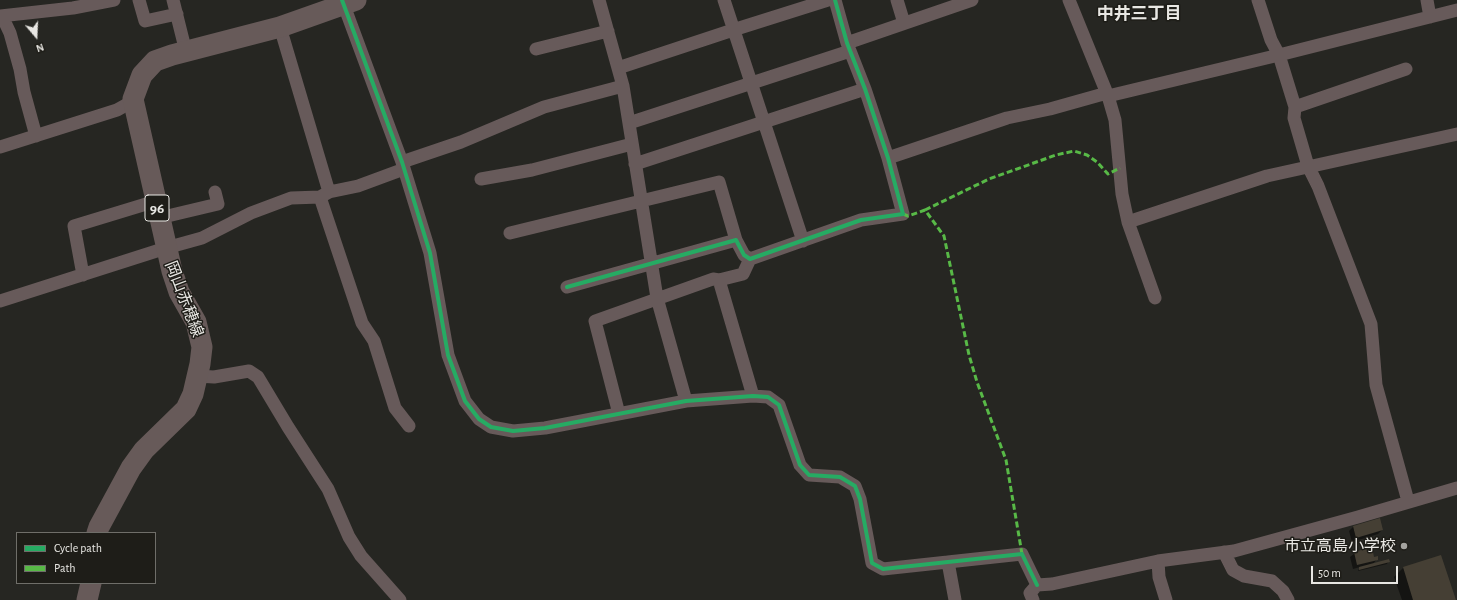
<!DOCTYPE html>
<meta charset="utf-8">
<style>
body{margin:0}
#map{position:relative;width:1457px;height:600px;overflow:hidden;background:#262622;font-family:"Alegreya Sans",sans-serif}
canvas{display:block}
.legend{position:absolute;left:16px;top:532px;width:140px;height:52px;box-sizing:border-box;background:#1e1d18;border:1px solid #6f6e69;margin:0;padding:5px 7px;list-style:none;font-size:12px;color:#e8e7e3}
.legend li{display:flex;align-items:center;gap:8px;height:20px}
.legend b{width:20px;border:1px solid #6f6e69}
.north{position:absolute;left:16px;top:16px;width:40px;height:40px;-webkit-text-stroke:3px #1e1d18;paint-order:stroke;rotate:161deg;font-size:11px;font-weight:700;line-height:16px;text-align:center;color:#e8e7e3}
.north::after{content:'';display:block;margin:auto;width:14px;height:18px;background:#e8e7e3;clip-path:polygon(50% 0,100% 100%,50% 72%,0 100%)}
.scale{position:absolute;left:1311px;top:566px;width:87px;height:18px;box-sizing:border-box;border:2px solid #e8e7e3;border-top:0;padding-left:5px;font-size:12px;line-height:14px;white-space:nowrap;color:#e8e7e3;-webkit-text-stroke:3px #1e1d18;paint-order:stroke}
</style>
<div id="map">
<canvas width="1457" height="600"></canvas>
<ul class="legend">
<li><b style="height:5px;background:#26ab63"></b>Cycle path</li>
<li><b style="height:5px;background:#58b947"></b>Path</li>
</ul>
<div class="north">N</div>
<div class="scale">50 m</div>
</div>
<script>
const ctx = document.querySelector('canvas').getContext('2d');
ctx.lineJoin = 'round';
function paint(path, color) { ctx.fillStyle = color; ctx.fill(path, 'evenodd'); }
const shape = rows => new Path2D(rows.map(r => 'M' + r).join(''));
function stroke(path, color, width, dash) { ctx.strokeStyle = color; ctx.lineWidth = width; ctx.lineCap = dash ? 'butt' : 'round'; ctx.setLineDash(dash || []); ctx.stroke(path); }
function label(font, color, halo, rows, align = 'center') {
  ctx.font = font + ' "Alegreya Sans","Noto Sans JP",sans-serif'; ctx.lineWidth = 3; ctx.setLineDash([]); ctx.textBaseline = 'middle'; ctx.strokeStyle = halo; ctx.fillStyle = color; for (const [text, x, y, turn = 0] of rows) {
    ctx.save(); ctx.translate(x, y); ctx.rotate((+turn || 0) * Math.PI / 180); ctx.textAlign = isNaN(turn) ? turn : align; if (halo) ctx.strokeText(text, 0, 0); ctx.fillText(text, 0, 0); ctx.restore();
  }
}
const shadow = shape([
 [1353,527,1382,530,1378,534,1352,542,1349,531],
 [1367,542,1370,542,1371,546,1366,550,1365,544],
 [1355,553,1377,559,1373,564,1388,562,1387,564,1358,571,1360,567,1353,569,1350,557],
 [1403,568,1455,600,1402,600,1394,577]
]);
const building = shape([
 [1380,518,1383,530,1356,538,1353,526],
 [1370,540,1372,546,1368,547,1367,541],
 [1372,547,1374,557,1378,556,1378,560,1357,565,1354,552],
 [1441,555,1456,600,1413,600,1403,567],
 [1389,559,1390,562,1359,570,1359,567]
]);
const minor = shape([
 [139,0,145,21,177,14],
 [173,0,186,52],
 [342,0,402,162,430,253,448,355,465,401,479,419,491,427,513,431,545,428,686,401,753,396,768,397,779,405,800,465,809,475,840,477,855,486,860,499,872,563,883,569,1022,554,1037,585],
 [599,0,623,86,657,298,686,401],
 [724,0,803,241],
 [897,0,904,23],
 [1069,0,1108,96,1115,120,1122,194,1128,222,1155,298],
 [1258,0,1271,40,1279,55,1295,107,1294,118,1308,166,1318,186,1371,324,1376,385,1408,501],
 [1427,0,1430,17],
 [0,16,73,8,114,0],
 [2,16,10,33,20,69,24,92,36,136],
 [280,27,329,192],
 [847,43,972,0],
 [536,49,608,31],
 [618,68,733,30,828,0],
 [1108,96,1279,55,1457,10],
 [1295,107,1406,69],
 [629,123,850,51],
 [0,147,117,110,126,105,133,99],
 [888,158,1007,118,1050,109,1107,93],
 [402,162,461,142,544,107,623,86],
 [635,164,865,89],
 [481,179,532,170,632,144],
 [320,197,362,323,374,341,395,408,409,426],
 [159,218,218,204,215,192],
 [1128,222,1267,176,1457,134],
 [510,233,719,182,736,240],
 [750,259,743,274,719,280,753,396],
 [83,275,74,226,156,201],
 [567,287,736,240,744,255,750,259,861,220,903,214,888,158,865,89,847,43,835,0],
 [0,301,166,248,202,238,251,213,291,198,320,197,329,192,358,186,404,169],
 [197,376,214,377,249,371,258,377,288,427,328,489,349,537,361,556,400,600],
 [619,414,595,321,713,279,719,280],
 [1224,552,1233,570,1244,576,1272,581,1283,591,1288,600],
 [1158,561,1159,577,1166,600],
 [948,562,955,600],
 [1033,600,1030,593,1037,585,1052,584,1158,561,1234,551,1358,517,1457,488]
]);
const primary = shape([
 [97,533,99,527,131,468,144,450,186,409,193,394,200,364,202,347,196,322,179,292,172,271,133,99,142,75,155,61,172,55,280,27,356,0],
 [87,600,91,583]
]);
const quiet = shape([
 [925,210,989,179,1056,155,1074,151,1087,155,1097,162,1108,174,1120,168],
 [903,214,908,216,925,210,944,236,969,355,977,382,1006,460,1022,554]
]);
const cycleway = shape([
 [342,0,402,162,430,253,448,355,465,401,479,419,491,427,513,431,545,428,686,401,753,396,768,397,779,405,800,465,809,475,840,477,855,486,860,499,872,563,883,569,1022,554,1037,585],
 [567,287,736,240,744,255,750,259,861,220,903,214,888,158,865,89,847,43,835,0]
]);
const markers = [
 [1404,546,4,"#a4a39f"]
];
const shields = [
 [157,208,24]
];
const shieldNames = [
 ["96",157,208]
];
const streetNames = [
 ["岡山赤穂線",184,299,69]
];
const poiNames = [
 ["市立高島小学校",1396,546]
];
const neighbourhoodNames = [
 ["中井三丁目",1139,14]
];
paint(shadow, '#0007');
paint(building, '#453f34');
stroke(minor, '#675a5a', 13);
stroke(primary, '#675a59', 21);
stroke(quiet, '#58b947', 3, [6, 3]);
stroke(cycleway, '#26ab63', 4);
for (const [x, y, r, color] of markers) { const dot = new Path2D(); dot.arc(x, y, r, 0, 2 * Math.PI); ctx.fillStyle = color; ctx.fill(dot); stroke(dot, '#1e1d18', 1.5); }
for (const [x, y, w] of shields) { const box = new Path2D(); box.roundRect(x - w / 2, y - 13, w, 26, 3); ctx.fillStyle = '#1e1d18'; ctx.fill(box); stroke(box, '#e8e7e3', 1); }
label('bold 15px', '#e8e7e3', null, shieldNames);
label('16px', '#e8e7e3', '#1e1d18', streetNames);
label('16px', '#e8e7e3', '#1e1d18', poiNames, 'right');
label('bold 17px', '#e8e7e3', '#1e1d18', neighbourhoodNames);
</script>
